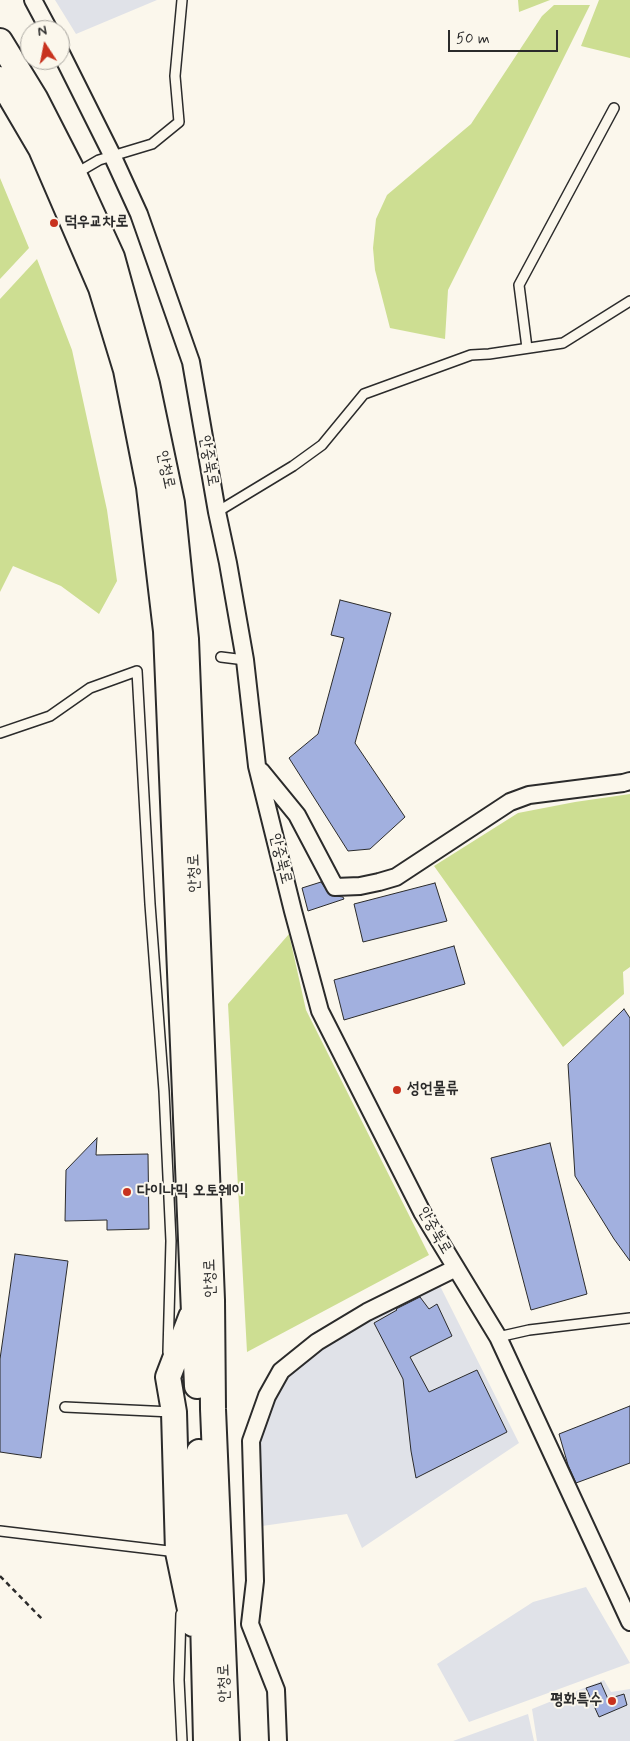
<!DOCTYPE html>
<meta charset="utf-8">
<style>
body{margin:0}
#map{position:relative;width:630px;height:1741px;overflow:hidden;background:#fbf7ec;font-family:Mynerve,sans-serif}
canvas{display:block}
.north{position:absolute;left:20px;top:20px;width:50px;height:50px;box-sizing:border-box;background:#fbf7ec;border:1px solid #a8a59f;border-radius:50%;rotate:349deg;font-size:14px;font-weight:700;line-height:20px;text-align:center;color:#2b2b2b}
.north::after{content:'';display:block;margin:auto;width:18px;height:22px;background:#c8321e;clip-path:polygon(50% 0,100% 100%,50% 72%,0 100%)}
.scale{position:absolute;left:448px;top:30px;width:110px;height:22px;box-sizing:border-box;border:2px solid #2b2b2b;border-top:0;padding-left:6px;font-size:15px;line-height:18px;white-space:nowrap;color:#2b2b2b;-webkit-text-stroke:4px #fbf7ec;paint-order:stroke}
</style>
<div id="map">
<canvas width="630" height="1741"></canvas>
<div class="north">N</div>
<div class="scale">50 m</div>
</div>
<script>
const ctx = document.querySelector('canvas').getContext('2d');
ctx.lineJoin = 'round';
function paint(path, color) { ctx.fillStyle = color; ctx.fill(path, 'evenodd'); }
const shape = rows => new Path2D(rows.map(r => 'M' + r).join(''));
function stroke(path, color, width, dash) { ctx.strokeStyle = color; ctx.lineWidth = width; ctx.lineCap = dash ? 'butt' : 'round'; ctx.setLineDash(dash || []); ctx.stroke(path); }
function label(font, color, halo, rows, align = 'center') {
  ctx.font = font + ' Mynerve,"Poor Story",sans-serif'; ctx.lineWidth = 4; ctx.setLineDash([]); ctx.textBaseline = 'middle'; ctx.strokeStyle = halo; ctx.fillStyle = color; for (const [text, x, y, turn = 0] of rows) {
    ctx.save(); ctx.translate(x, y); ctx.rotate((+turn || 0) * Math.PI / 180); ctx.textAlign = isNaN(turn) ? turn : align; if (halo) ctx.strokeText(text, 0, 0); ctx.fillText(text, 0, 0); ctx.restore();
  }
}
const built = shape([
 [55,0,157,0,76,34],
 [439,1284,519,1443,362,1548,347,1514,262,1526,256,1472,255,1440,285,1373,325,1342],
 [586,1587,630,1663,469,1722,437,1664,533,1602],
 [604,1680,611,1692,630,1689,630,1741,537,1741,532,1709],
 [528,1714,534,1741,453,1741]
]);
const green = shape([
 [518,0,550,0,519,12],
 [599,0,630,0,630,58,581,46],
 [554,5,590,5,448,290,445,339,390,328,375,270,373,248,376,219,387,195,471,124,542,16],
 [0,178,29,248,0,279],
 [37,259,72,350,107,510,117,581,99,614,61,586,13,566,0,592,0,299],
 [630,794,630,967,623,972,624,994,563,1047,434,866,518,813,575,802],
 [289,934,306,1010,429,1255,247,1352,228,1004]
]);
const building = shape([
 [340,600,391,613,355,743,405,817,370,849,348,851,289,758,318,734,344,638,331,635,340,600],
 [321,882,330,895,343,897,344,899,308,911,302,888,321,882],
 [435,883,447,921,363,942,354,904,435,883],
 [454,946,465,984,344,1020,334,980,454,946],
 [624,1009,630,1018,630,1261,614,1239,575,1176,568,1064,624,1009],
 [97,1138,96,1155,148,1154,149,1229,107,1230,107,1220,65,1221,66,1170,97,1138],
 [550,1143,587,1294,531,1310,491,1158,550,1143],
 [15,1254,68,1261,41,1458,0,1452,0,1359,15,1254],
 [420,1297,429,1309,437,1304,452,1336,410,1357,429,1392,477,1370,507,1432,416,1478,411,1451,403,1379,374,1323,397,1310,396,1309,420,1297],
 [630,1406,630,1463,576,1483,568,1465,559,1434,630,1406],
 [601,1683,608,1699,624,1694,627,1705,599,1717,586,1688,601,1683]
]);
const path = shape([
 [0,1576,44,1621]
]);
const lane = shape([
 [75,174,99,160,152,144,179,122,175,76,182,0],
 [527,348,519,285,614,108],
 [217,512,293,466,322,445,364,394,471,355,489,354,563,343,630,301],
 [221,657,245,660],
 [0,733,50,716,90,688,137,671,150,904,164,1091,171,1241,168,1352],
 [498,1337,529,1330,630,1318],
 [65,1407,172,1412],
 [0,1531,177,1552],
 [181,1614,179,1680,182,1741]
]);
const street = shape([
 [33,0,49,30],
 [60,51,112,155,139,214,191,362,217,512,228,563,245,660,257,766,293,911,320,1011,422,1212,498,1337,630,1622],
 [261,771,297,815,335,887,360,886,379,882,396,877,510,802,529,795,623,783,630,781],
 [278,1741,276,1690,250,1624,255,1581,251,1441,267,1396,281,1371,317,1342,367,1312,456,1268]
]);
const secondary = shape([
 [0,41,35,98,57,141,74,174,112,257,147,384,172,503,186,639,212,1300,213,1409,227,1741],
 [0,79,41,149,101,288,126,370,149,487,166,631,197,1386],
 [191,1317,168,1377,174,1412,178,1552,193,1624],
 [199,1452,206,1741]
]);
const markers = [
 [54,223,5,"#c8321e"],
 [397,1090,5,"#c8321e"],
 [127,1192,5,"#c8321e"],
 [612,1701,5,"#c8321e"]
];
const poiNames = [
 ["덕우교차로",64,223],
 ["성언물류",407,1090],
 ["다이나믹 오토웨이",137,1192],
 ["평화특수",602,1701,"right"]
];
const streetNames = [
 ["안중북로",208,461,80],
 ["안청로",165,470,78],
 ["안중북로",280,859,76],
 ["안청로",195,873,-92],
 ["안중북로",434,1231,60],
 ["안청로",211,1278,-92],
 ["안청로",225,1683,-92]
];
paint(built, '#e0e2e8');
paint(green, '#cdde92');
paint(building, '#a2b0df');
stroke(building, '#2b2b2b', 1);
stroke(lane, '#2b2b2b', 12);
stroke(street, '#2b2b2b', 20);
stroke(secondary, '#2b2b2b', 28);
stroke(path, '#2b2b2b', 2.5, [5, 4]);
stroke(lane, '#fbf7ec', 9);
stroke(street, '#fbf7ec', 16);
stroke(secondary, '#fbf7ec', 24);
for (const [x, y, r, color] of markers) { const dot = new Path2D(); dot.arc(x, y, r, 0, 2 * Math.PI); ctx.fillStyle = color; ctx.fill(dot); stroke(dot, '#fbf7ec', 2); }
label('bold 16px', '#2b2b2b', '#fbf7ec', poiNames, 'left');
label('16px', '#2b2b2b', '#fbf7ec', streetNames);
</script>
